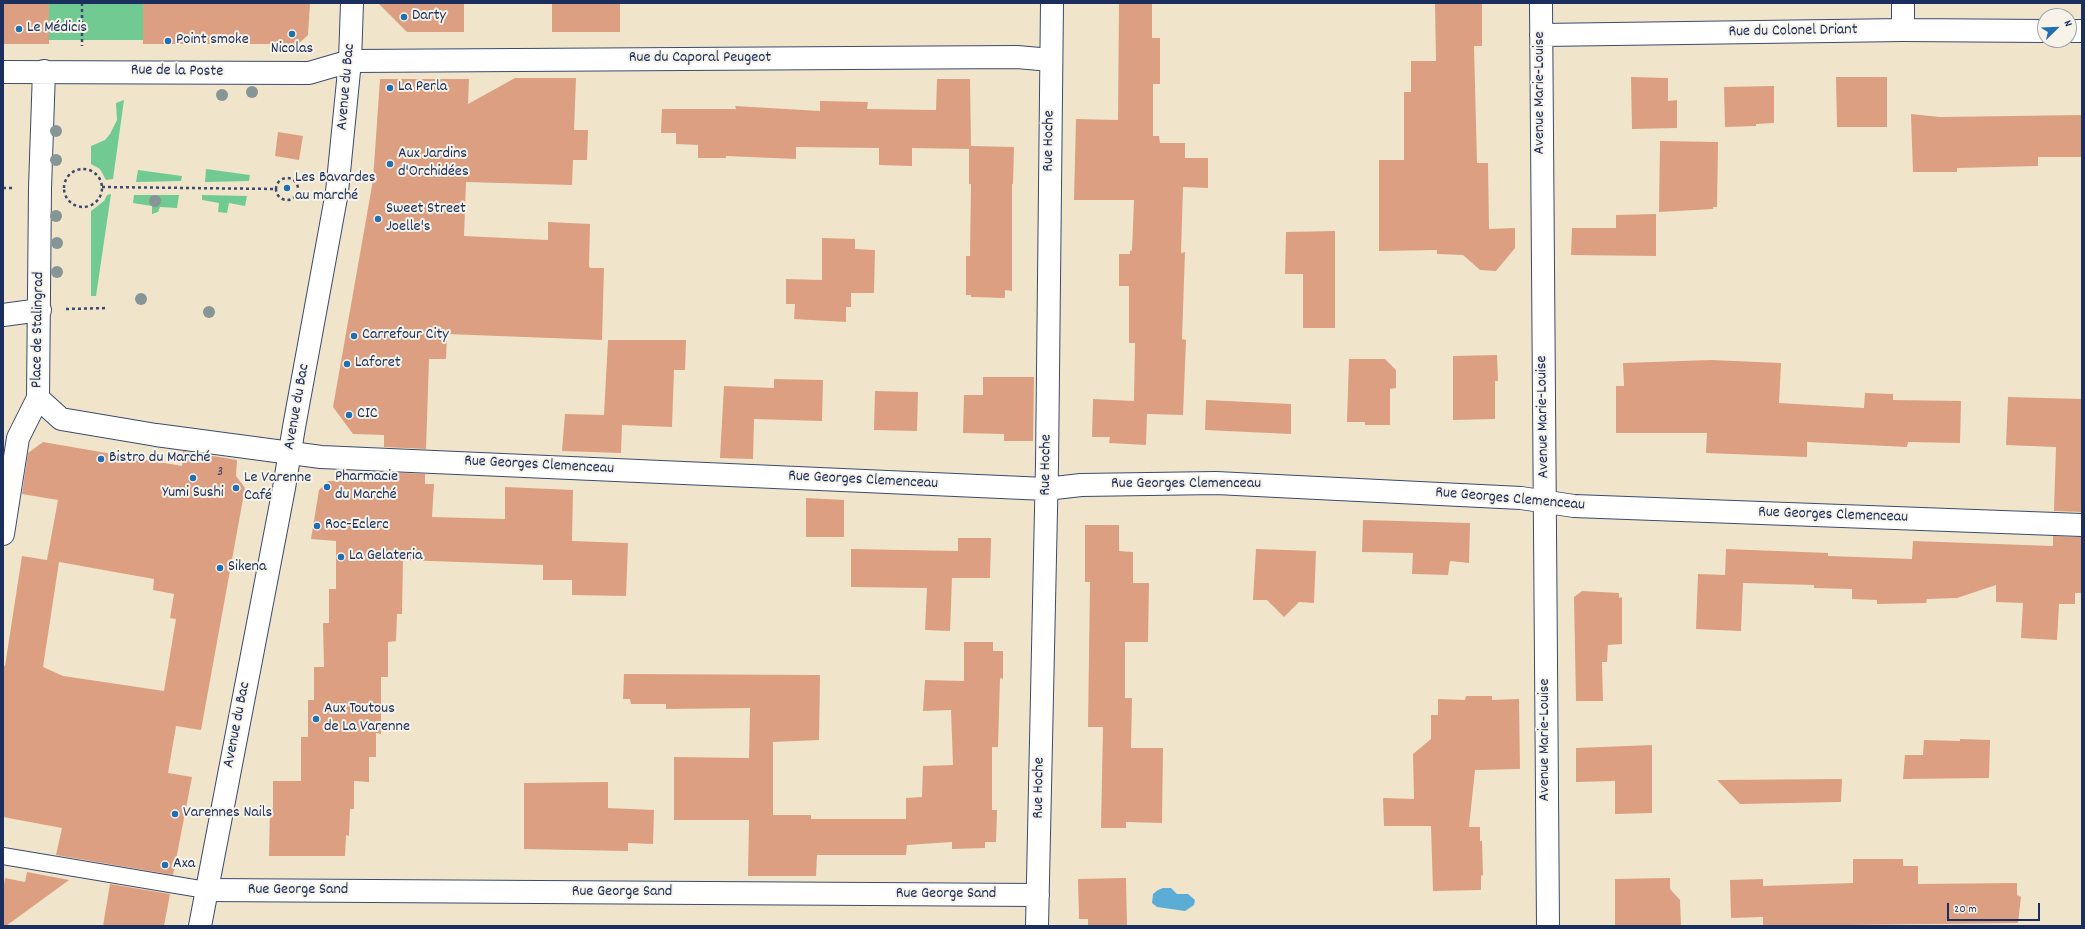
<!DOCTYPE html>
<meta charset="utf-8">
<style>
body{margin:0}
#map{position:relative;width:2085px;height:929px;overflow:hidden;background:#f0e5ca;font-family:Dekko,sans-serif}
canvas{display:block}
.frame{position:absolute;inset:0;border:4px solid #1b2f5e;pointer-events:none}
.north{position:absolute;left:2037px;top:8px;width:40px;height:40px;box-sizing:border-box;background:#f7f3e8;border:1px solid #9fa5b1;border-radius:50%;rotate:67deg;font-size:11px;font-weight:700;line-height:16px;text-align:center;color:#1b2f5e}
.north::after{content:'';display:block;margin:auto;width:14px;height:18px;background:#1f6fb2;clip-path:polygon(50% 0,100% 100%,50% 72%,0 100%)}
.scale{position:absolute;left:1947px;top:903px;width:93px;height:18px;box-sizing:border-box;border:2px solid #1b2f5e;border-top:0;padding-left:5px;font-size:12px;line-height:14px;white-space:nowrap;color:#1b2f5e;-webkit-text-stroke:3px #f7f3e8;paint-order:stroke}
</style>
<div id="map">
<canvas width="2085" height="929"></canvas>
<div class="frame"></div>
<div class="north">N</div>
<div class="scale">20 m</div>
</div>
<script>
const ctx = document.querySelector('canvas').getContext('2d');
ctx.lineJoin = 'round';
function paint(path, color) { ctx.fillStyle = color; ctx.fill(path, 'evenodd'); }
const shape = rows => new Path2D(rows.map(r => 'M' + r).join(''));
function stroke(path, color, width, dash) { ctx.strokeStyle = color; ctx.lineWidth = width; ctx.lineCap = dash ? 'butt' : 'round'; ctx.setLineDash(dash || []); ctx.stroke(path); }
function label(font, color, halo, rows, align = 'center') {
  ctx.font = font + ' Dekko,sans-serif'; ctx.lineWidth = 4; ctx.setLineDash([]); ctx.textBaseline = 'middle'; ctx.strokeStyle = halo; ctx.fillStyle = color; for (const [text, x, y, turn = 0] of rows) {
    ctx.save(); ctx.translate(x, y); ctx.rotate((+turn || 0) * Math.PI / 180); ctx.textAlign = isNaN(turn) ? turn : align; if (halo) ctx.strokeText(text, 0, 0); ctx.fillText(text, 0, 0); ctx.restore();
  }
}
const green = shape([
 [49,3,143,3,143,40,49,40],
 [124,100,113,179,106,180,100,169,91,164,91,146,105,140,110,134,117,120,116,103],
 [206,169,250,175,249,181,205,182],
 [138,170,182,176,181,181,136,182],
 [111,194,96,296,91,296,91,211,104,201,107,195],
 [134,195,179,195,177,208,160,207,158,212,152,214,152,206,133,203],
 [202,195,247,196,245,206,229,203,227,213,218,212,219,203,202,200]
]);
const water = shape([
 [1163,888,1171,888,1177,894,1188,894,1195,900,1194,905,1185,911,1157,907,1152,903,1153,894,1158,890]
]);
const building = shape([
 [3,3,49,3,49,44,3,44],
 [143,3,310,3,308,35,298,44,143,44],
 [378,3,464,3,464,32,407,32],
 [552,3,620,3,620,32,552,32],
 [1119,3,1152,3,1152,38,1160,38,1160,84,1153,84,1153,136,1159,136,1160,143,1185,143,1185,158,1208,158,1208,188,1183,187,1181,253,1185,252,1182,339,1186,340,1183,415,1147,414,1146,445,1109,443,1110,437,1092,437,1093,399,1134,401,1135,343,1129,343,1129,286,1119,286,1119,254,1130,254,1130,251,1132,250,1134,200,1074,200,1076,119,1118,120],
 [1435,3,1482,3,1482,46,1474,46,1477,163,1488,163,1489,229,1515,228,1515,248,1496,271,1480,270,1463,255,1437,254,1437,250,1379,251,1379,160,1404,160,1404,92,1411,92,1411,61,1436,61],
 [1631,77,1668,78,1668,101,1677,100,1677,128,1632,129],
 [1836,77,1887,77,1887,127,1837,127],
 [515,78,576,78,574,130,588,130,587,160,573,160,572,185,466,182,464,236,548,240,548,222,590,224,589,266,590,268,604,268,602,340,447,334,446,359,429,359,426,449,384,447,384,435,353,434,333,407,373,180,380,79,469,79,468,104],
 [937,79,970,79,971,146,1014,147,1013,184,1012,184,1012,291,1005,290,1005,298,971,297,971,295,966,295,966,256,970,256,971,184,969,184,969,149,912,148,912,166,879,165,879,148,796,147,796,159,726,156,726,158,698,158,698,145,676,144,676,133,661,133,662,109,736,109,735,106,820,111,820,101,868,102,867,109,936,110],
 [1774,86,1774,123,1756,124,1756,126,1725,127,1724,87],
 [1911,114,1940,117,2082,115,2082,157,2038,157,2038,166,1957,168,1957,172,1913,172],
 [278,132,303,136,299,160,275,156],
 [1660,141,1718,142,1717,207,1713,207,1713,209,1659,212],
 [1656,214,1656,256,1571,255,1572,228,1616,228,1616,215],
 [1335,231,1335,328,1303,328,1303,274,1285,274,1286,232],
 [822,238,855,239,855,249,875,250,874,293,851,293,851,307,846,307,846,322,794,319,795,304,786,304,786,279,822,280],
 [608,340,686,340,685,370,674,370,672,427,622,425,621,453,562,451,565,414,604,415],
 [1497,355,1498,381,1495,381,1495,419,1453,420,1453,356],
 [1349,359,1385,359,1396,370,1396,388,1390,389,1390,425,1365,425,1365,422,1347,422],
 [1711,360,1781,363,1779,403,1864,408,1865,393,1893,394,1893,400,1961,401,1960,443,1908,442,1907,447,1807,442,1807,457,1706,453,1707,433,1616,433,1616,386,1624,386,1623,363],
 [983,377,1034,377,1033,441,1004,441,1004,434,963,433,964,395,983,395],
 [774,379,823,380,822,421,754,419,753,459,720,458,724,386,774,388],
 [875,391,918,392,917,431,874,430],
 [2008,397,2082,399,2082,512,2054,511,2056,447,2006,445],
 [1206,400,1291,404,1291,434,1205,430],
 [43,442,182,466,183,451,237,460,236,476,245,488,201,730,176,726,168,773,192,777,173,875,56,855,62,828,3,817,3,666,5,666,22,556,59,562,47,560,58,500,22,494,28,453],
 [59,562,154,579,153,590,174,594,170,618,176,619,164,691,63,676,43,667],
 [383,472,425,474,425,484,434,484,432,517,505,519,505,487,573,490,572,541,628,543,626,596,572,595,572,580,543,580,543,565,403,560,402,614,397,614,396,641,388,642,388,677,381,677,381,734,376,733,376,757,369,757,369,782,354,781,354,809,350,809,349,836,346,835,345,856,269,856,270,808,273,808,273,781,301,781,301,737,308,737,308,700,314,700,314,667,324,667,323,623,329,623,329,589,336,589,336,541,311,539,319,490,328,481,383,482],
 [806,498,844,500,844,537,806,537],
 [1363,520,1470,523,1469,563,1450,561,1448,575,1412,574,1413,553,1362,552],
 [1085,525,1119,525,1119,551,1133,552,1133,583,1149,583,1148,642,1125,642,1125,698,1132,698,1131,748,1163,748,1162,823,1126,822,1126,828,1101,828,1103,727,1088,727,1090,582,1085,582],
 [2053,536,2082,537,2082,593,2075,593,2075,604,2059,604,2057,640,2021,638,2023,603,1996,602,1996,585,1957,598,1927,599,1926,603,1877,604,1877,600,1852,599,1852,589,1814,588,1814,585,1743,583,1741,631,1696,629,1698,574,1725,575,1726,549,1828,553,1828,556,1912,559,1913,541,2053,546],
 [958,538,991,538,990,578,952,578,950,631,925,630,927,588,851,587,851,549,958,551],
 [1256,549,1316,551,1314,603,1299,602,1284,617,1267,600,1253,600],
 [1582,591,1619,593,1619,598,1622,597,1622,644,1608,645,1607,662,1602,662,1603,701,1576,701,1574,597],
 [964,642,993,642,993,651,1003,651,1003,679,1000,678,998,747,992,747,992,810,997,810,996,842,985,842,985,848,952,849,952,842,907,845,906,855,817,855,816,876,748,876,749,820,674,820,674,757,749,758,750,708,666,709,666,704,631,704,630,699,623,699,624,674,820,675,819,740,773,742,773,815,811,815,811,819,906,819,906,798,922,797,923,766,953,765,951,710,923,711,925,680,964,681],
 [1466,696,1492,696,1492,700,1519,699,1520,769,1475,770,1469,827,1480,827,1480,841,1482,841,1483,875,1481,876,1481,890,1433,891,1431,826,1384,826,1383,798,1414,799,1413,754,1431,739,1431,715,1438,715,1438,699,1465,700],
 [1960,739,1990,740,1989,778,1903,779,1905,755,1923,755,1924,740,1960,741],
 [1652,745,1652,813,1615,814,1615,781,1576,782,1576,748],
 [1842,779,1841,802,1740,804,1717,780],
 [608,782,608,808,654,810,653,844,628,843,628,851,524,849,524,783],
 [1853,859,1903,859,1903,866,1918,866,1918,884,2017,883,2017,895,2021,897,2018,923,1763,926,1763,917,1731,918,1730,880,1763,879,1763,886,1853,883],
 [27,872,69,880,6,926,3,926,3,891,5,878,25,882],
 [1126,878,1127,926,1088,926,1088,919,1079,919,1078,879],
 [1670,878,1670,889,1680,900,1681,926,1615,926,1615,879],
 [110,884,170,894,164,926,103,926]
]);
const path = shape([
 [82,3,82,46],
 '64 188a19 19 0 1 1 38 0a19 19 0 1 1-38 0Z',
 '276 189a11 11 0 1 1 22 0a11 11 0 1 1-22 0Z',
 [102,187,276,189],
 [3,188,12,188],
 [66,309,108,308]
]);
const lane = shape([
 [3,856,206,890]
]);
const street = shape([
 [1541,3,1548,926],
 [1903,30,1903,3],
 [2069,31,2082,31],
 [1541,35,1903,30,2045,31],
 [44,71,40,188,38,398,61,419,156,435,321,457,1046,489,1081,485,1216,483,1521,498,1574,506,2082,525],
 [3,72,309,73,350,61,1017,57,1051,60],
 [3,315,40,310],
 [3,534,18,438,38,398],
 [206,890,1038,895],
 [1037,926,1047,464,1052,3]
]);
const secondary = shape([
 [200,926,284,488,294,427,337,192,350,61,352,3]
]);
const trees = [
 [252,92],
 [222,95],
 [56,131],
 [56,160],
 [155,201],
 [56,216],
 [57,243],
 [57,272],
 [141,299],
 [209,312]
];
const markers = [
 [404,17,4,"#1f6fb2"],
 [19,29,4,"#1f6fb2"],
 [292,34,4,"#1f6fb2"],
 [168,41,4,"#1f6fb2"],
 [390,88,4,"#1f6fb2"],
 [390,164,4,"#1f6fb2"],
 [287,188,4,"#1f6fb2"],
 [378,219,4,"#1f6fb2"],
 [354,336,4,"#1f6fb2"],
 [347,364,4,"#1f6fb2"],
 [349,415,4,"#1f6fb2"],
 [101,459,4,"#1f6fb2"],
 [193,478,4,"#1f6fb2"],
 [327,487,4,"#1f6fb2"],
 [236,488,4,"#1f6fb2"],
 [317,526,4,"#1f6fb2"],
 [341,557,4,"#1f6fb2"],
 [220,568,4,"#1f6fb2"],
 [316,719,4,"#1f6fb2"],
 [175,814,4,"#1f6fb2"],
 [165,865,4,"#1f6fb2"]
];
const numberNames = [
 ["3",220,473]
];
const poiNames = [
 ["Darty",412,17],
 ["Le Médicis",27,29],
 ["Point smoke",176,41],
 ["Nicolas",292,50,"center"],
 ["La Perla",398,88],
 ["Aux Jardins",398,155],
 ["d'Orchidées",398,173],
 ["Les Bavardes",295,179],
 ["au marché",295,197],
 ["Sweet Street",386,210],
 ["Joelle's",386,228],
 ["Carrefour City",362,336],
 ["Laforet",355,364],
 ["CIC",357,415],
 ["Bistro du Marché",109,459],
 ["Pharmacie",335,478],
 ["du Marché",335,496],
 ["Le Varenne",244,479],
 ["Café",244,497],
 ["Yumi Sushi",193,494,"center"],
 ["Roc-Eclerc",325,526],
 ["La Gelateria",349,557],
 ["Sikena",228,568],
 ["Aux Toutous",324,710],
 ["de La Varenne",324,728],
 ["Varennes Nails",183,814],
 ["Axa",173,865]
];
const streetNames = [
 ["Rue du Colonel Driant",1793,32,-1],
 ["Rue du Caporal Peugeot",700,59],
 ["Rue de la Poste",177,72,1],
 ["Avenue du Bac",347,87,-85],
 ["Avenue Marie-Louise",1541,93,-90],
 ["Rue Hoche",1050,141,-89],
 ["Place de Stalingrad",39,330,-89],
 ["Avenue du Bac",298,407,-80],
 ["Avenue Marie-Louise",1544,417,-91],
 ["Rue Hoche",1047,465,-89],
 ["Rue Georges Clemenceau",539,466,3],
 ["Rue Georges Clemenceau",863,481,3],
 ["Rue Georges Clemenceau",1186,485],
 ["Rue Georges Clemenceau",1510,500,5],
 ["Rue Georges Clemenceau",1833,516,2],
 ["Avenue du Bac",238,725,-79],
 ["Avenue Marie-Louise",1546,740,-90],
 ["Rue Hoche",1040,788,-89],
 ["Rue George Sand",298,891],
 ["Rue George Sand",622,893],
 ["Rue George Sand",946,895]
];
paint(green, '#70ca92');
paint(water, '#5badd6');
paint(building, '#dd9f82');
stroke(lane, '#3b4a6e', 18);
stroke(street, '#3b4a6e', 24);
stroke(secondary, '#3b4a6e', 24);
stroke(path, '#3b4a6e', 2.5, [3, 3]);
stroke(lane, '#fff', 16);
stroke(street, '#fff', 22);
stroke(secondary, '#fff', 22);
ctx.fillStyle = '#869696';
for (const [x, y] of trees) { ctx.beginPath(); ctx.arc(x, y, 6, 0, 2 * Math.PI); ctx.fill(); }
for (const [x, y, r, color] of markers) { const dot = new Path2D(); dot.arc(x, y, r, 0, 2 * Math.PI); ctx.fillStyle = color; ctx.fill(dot); stroke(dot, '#f7f3e8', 1.5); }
label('14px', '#4c4b67', null, numberNames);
label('16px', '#1b2f5e', '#f7f3e8', poiNames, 'left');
label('16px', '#1b2f5e', '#f7f3e8', streetNames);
</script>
